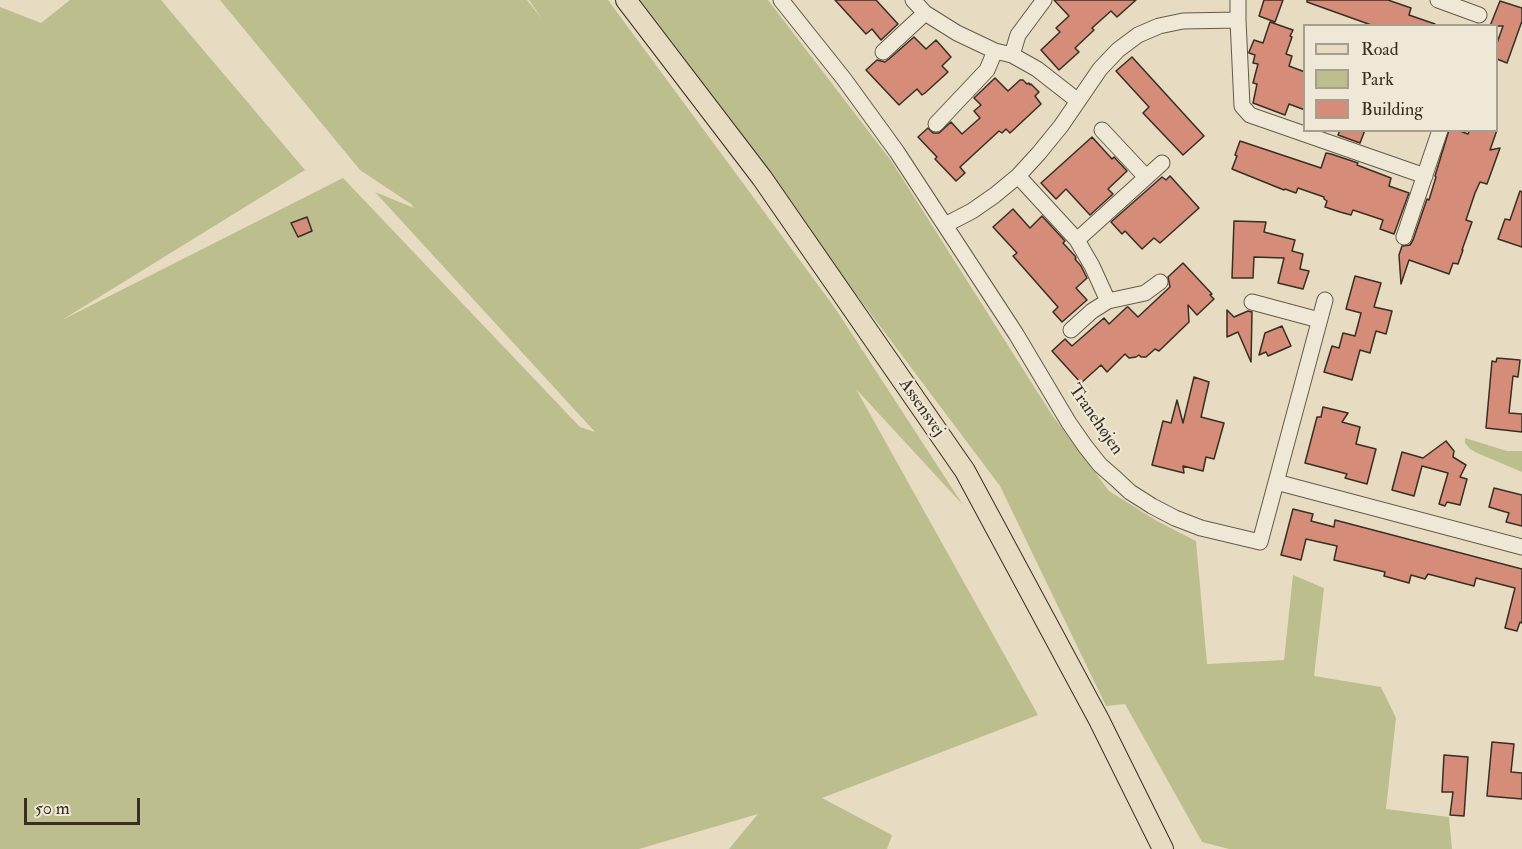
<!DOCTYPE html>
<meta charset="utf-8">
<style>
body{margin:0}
#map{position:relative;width:1522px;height:849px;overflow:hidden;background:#e7dcc1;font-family:"IM FELL Double Pica",serif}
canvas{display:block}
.legend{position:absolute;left:1303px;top:24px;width:195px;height:108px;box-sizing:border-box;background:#efe8d7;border:2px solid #a69e8f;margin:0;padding:8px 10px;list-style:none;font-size:18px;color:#382e23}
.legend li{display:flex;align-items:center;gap:12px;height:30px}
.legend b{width:30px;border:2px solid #a69e8f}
.scale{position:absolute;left:24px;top:798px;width:116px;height:27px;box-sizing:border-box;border:3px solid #382e23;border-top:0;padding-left:8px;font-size:18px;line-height:21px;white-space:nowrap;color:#382e23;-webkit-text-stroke:4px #efe8d7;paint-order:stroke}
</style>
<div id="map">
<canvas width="1522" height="849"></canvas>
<ul class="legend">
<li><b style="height:8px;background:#e7dcc1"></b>Road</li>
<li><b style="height:16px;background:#bdbe8e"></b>Park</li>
<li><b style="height:16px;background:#d58d7a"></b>Building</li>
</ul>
<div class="scale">50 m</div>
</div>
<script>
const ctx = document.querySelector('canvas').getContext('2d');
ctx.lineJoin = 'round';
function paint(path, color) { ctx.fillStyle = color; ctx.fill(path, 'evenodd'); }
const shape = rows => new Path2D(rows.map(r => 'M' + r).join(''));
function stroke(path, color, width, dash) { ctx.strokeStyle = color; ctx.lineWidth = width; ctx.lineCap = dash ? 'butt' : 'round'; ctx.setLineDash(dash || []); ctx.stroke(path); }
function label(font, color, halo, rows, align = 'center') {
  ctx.font = font + ' "IM FELL Double Pica",serif'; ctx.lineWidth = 4.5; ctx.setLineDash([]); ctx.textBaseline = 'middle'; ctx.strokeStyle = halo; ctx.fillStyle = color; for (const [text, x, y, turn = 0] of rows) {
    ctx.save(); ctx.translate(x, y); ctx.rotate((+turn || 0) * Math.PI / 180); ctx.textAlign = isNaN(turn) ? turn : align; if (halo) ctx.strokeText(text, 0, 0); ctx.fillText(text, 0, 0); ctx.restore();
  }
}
const green = shape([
 [70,0,161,0,305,170,62,320,343,178,580,427,595,432,375,192,414,208,411,204,360,170,220,0,527,0,542,19,529,0,608,0,835,308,963,505,856,389,1038,715,822,798,892,835,887,849,729,849,758,814,639,849,0,849,0,7,41,23],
 [635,0,768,0,892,162,1052,415,1109,491,1157,521,1196,541,1207,664,1284,660,1293,575,1324,588,1314,676,1381,687,1396,718,1386,809,1449,817,1452,849,1229,849,1202,842,1125,704,1106,706,1000,486],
 [1465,438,1507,451,1522,451,1522,472,1477,453,1470,449,1465,443]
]);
const building = shape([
 [835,0,876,0,898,24,881,40,872,29,866,34,835,0],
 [1054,0,1136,0,1117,17,1111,11,1092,28,1094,30,1075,48,1079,52,1059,70,1041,50,1060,32,1056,28,1069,16,1054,0],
 [1264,0,1283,0,1275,22,1259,16,1264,0],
 [1307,0,1388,0,1411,8,1409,15,1435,24,1434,26,1374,26,1307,2,1307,0],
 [1500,1,1522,8,1522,21,1507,63,1497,59,1497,43,1503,26,1490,26,1500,1],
 [1270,22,1293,30,1290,36,1292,37,1286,54,1292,56,1289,66,1305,72,1305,110,1289,104,1285,115,1253,103,1257,84,1253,83,1258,64,1253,63,1255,55,1249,53,1249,52,1254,40,1263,43,1270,22],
 [914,37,926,49,936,40,951,57,942,66,948,72,925,93,922,95,917,89,899,105,866,70,877,60,885,62,889,59,914,37],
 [1132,57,1204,136,1183,155,1143,113,1149,107,1116,71,1132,57],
 [995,78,1008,91,1020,80,1023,80,1027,84,1029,83,1030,85,1031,84,1039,92,1035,96,1041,104,1010,133,1006,129,1002,133,999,131,960,167,965,173,956,181,935,159,937,157,918,137,928,128,933,133,939,133,951,122,962,134,980,118,974,111,981,105,974,98,995,78],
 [1340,130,1365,130,1360,143,1338,135,1340,130],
 [1449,130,1457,130,1468,134,1470,130,1497,130,1490,150,1500,148,1487,184,1480,182,1475,193,1466,220,1472,222,1462,250,1463,250,1458,264,1453,263,1449,274,1409,260,1401,284,1399,255,1402,246,1410,245,1413,240,1427,199,1429,200,1436,177,1435,176,1449,130],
 [1092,137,1112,159,1114,157,1127,171,1108,189,1113,194,1090,215,1066,189,1056,199,1041,183,1092,137],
 [1240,141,1321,168,1326,153,1331,154,1358,163,1357,165,1391,178,1389,186,1409,193,1394,234,1380,229,1383,220,1353,210,1351,215,1340,212,1325,207,1327,201,1324,199,1324,197,1298,188,1296,193,1285,189,1284,190,1232,169,1237,156,1235,155,1240,141],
 [1170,176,1199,208,1160,243,1154,238,1142,249,1125,231,1122,234,1111,222,1162,177,1166,180,1170,176],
 [1520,191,1522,192,1522,247,1498,239,1505,219,1510,220,1520,191],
 [1013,209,1030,228,1042,216,1065,241,1063,243,1075,256,1076,258,1075,259,1081,266,1087,278,1076,288,1087,300,1062,322,1053,312,1058,307,1013,256,1017,253,993,227,1013,209],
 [307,217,312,231,298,237,291,223,307,217],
 [1234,221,1266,222,1264,232,1295,240,1292,251,1303,254,1300,269,1309,271,1303,289,1278,283,1284,258,1254,257,1253,278,1232,278,1234,221],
 [1183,263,1212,294,1210,295,1214,299,1197,315,1188,305,1189,322,1159,351,1155,349,1146,357,1141,357,1139,355,1136,357,1129,358,1125,354,1107,372,1101,365,1081,383,1052,351,1065,339,1072,346,1104,318,1109,324,1127,307,1128,307,1138,317,1170,287,1168,277,1183,263],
 [1355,276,1381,283,1374,307,1392,311,1386,334,1376,331,1370,353,1360,350,1352,380,1324,372,1332,346,1339,348,1343,333,1355,336,1361,313,1346,309,1355,276],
 [1227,310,1234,317,1248,311,1252,312,1251,362,1238,332,1227,337,1227,310],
 [1282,326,1291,346,1268,356,1266,352,1259,355,1265,333,1282,326],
 [1497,358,1520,360,1518,377,1513,376,1509,413,1522,414,1522,432,1486,428,1492,361,1496,362,1497,358],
 [1194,377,1209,382,1201,417,1224,423,1214,459,1206,457,1203,471,1183,466,1184,473,1152,465,1163,421,1171,423,1177,400,1183,423,1194,377],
 [1323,407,1348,413,1342,422,1360,427,1356,444,1376,449,1367,484,1345,478,1347,474,1305,463,1317,417,1321,417,1323,407],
 [1446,441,1454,451,1453,457,1466,465,1460,477,1467,479,1460,505,1447,502,1445,506,1439,504,1448,473,1422,466,1414,496,1392,490,1402,452,1423,458,1446,441],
 [1494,488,1522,495,1522,526,1506,522,1509,513,1489,507,1494,488],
 [1293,509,1313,514,1311,521,1334,527,1335,520,1522,569,1522,623,1520,622,1517,631,1505,628,1515,588,1476,578,1474,586,1428,574,1425,579,1411,575,1409,583,1384,576,1385,572,1334,560,1337,546,1306,539,1301,560,1281,555,1293,509],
 [1492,742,1514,744,1511,772,1522,773,1522,799,1487,796,1492,742],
 [1444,755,1468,757,1464,816,1450,815,1453,792,1442,792,1444,755]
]);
const minor = shape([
 [781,0,844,79,897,152,1016,334,1069,423,1085,446,1100,465,1115,478,1130,492,1152,506,1175,518,1201,528,1260,542,1325,300],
 [913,0,925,13,957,33,995,51,1012,55,1037,69,1078,101],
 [1238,0,1238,20,1242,106,1250,115,1425,176],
 [1438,0,1479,15],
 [883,52,925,13],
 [1012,55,1018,35,1044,0],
 [936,124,987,70,995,51],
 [1102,130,1146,177],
 [1018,176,1077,240,1092,266,1108,301],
 [945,225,972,211,995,195,1018,176,1039,153,1061,126,1100,69,1118,50,1138,35,1159,26,1183,21,1238,20],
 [1404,237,1440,130],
 [1077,240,1162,163],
 [1252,302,1319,320],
 [1071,330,1092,311,1108,301,1145,293,1160,282],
 [1276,482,1522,547]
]);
const major = shape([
 [626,0,762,178,965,471,1099,720,1163,849]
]);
const streetNames = [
 ["Assensvej",921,408,55],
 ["Tranehøjen",1095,420,55]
];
paint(green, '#bdbe8e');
paint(building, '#d58d7a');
stroke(building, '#382e23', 1.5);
stroke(minor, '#645a4a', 17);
stroke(major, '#382e23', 22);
stroke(minor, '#efe8d7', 15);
stroke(major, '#e7dcc1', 20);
label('18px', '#382e23', '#efe8d7', streetNames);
</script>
